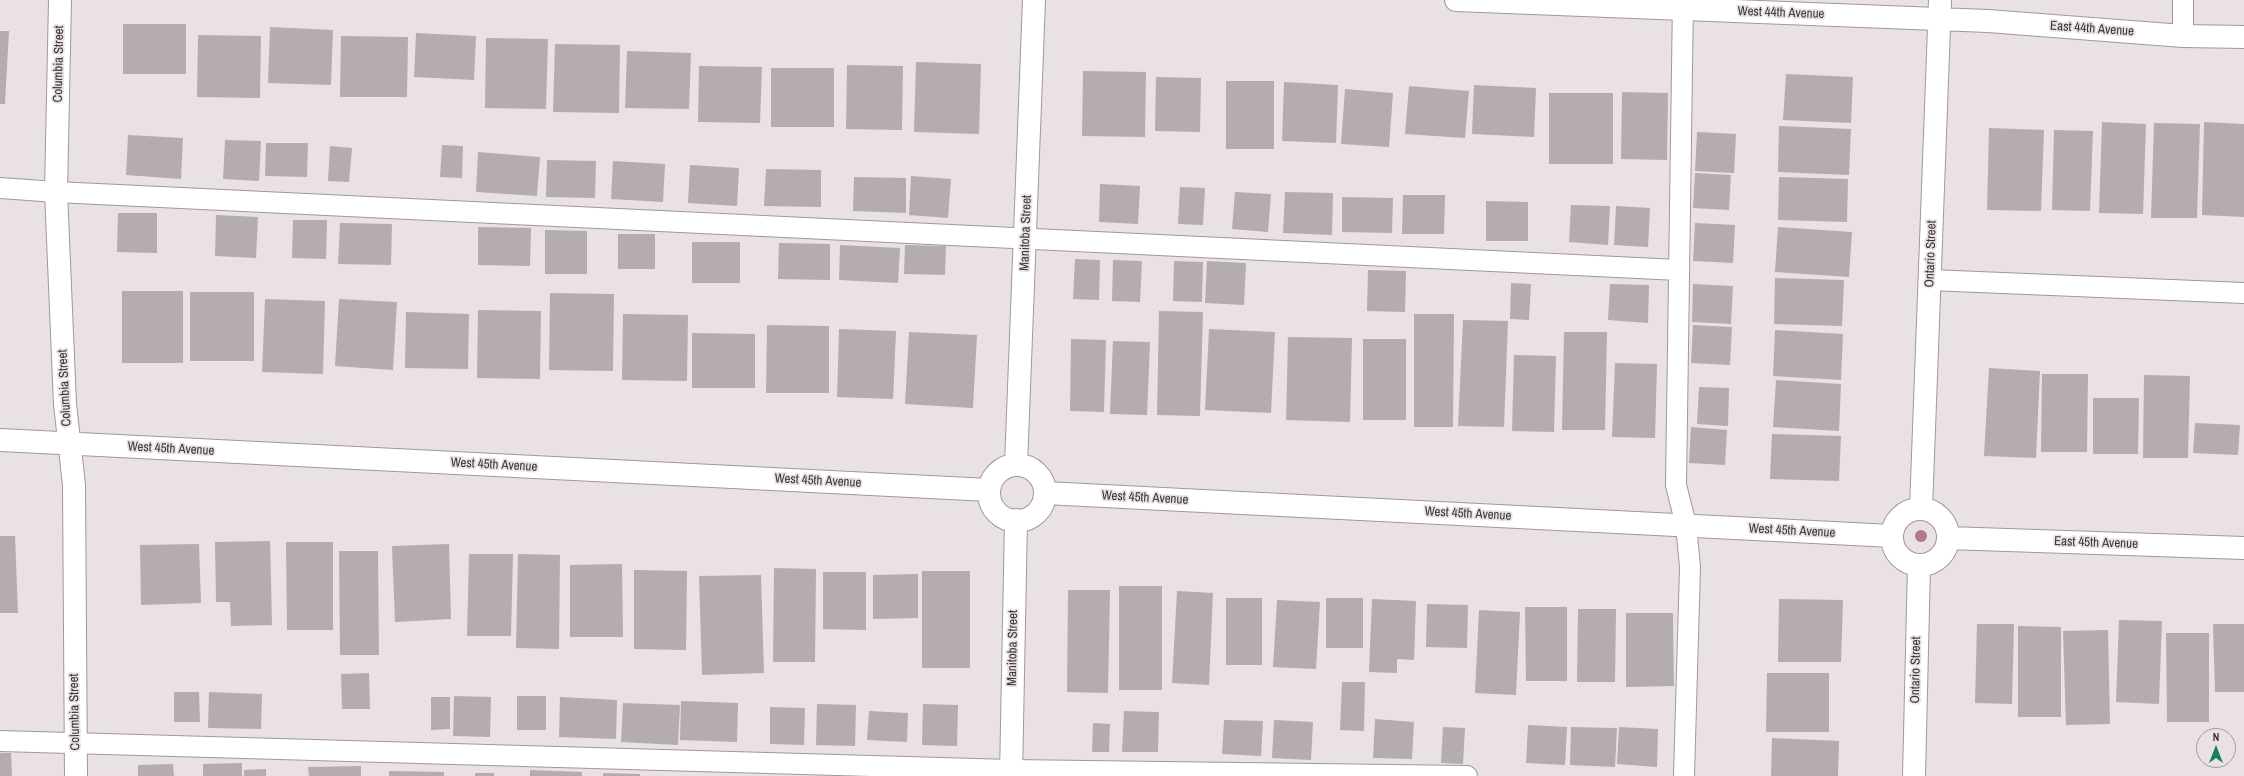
<!DOCTYPE html>
<style>
body{margin:0}
#map{position:relative;width:2244px;height:776px;overflow:hidden;background:#eae1e3;font-family:"Archivo Narrow",sans-serif}
canvas{display:block}
.north{position:absolute;left:2196px;top:728px;width:40px;height:40px;box-sizing:border-box;background:#eae1e3;border:1px solid #a39c9d;border-radius:50%;rotate:0deg;font-size:11px;font-weight:700;line-height:16px;text-align:center;color:#383435}
.north::after{content:'';display:block;margin:auto;width:14px;height:18px;background:#177e59;clip-path:polygon(50% 0,100% 100%,50% 72%,0 100%)}
</style>
<div id="map">
<canvas width="2244" height="776"></canvas>
<div class="north">N</div>
</div>
<script>
const ctx = document.querySelector('canvas').getContext('2d');
ctx.lineJoin = 'round';
function paint(path, color) { ctx.fillStyle = color; ctx.fill(path, 'evenodd'); }
const shape = rows => new Path2D(rows.map(r => 'M' + r).join(''));
function stroke(path, color, width, dash) { ctx.strokeStyle = color; ctx.lineWidth = width; ctx.lineCap = dash ? 'butt' : 'round'; ctx.setLineDash(dash || []); ctx.stroke(path); }
function label(font, color, halo, rows, align = 'center') {
  ctx.font = font + ' "Archivo Narrow",sans-serif'; ctx.lineWidth = 3.5; ctx.setLineDash([]); ctx.textBaseline = 'middle'; ctx.strokeStyle = halo; ctx.fillStyle = color; for (const [text, x, y, turn = 0] of rows) {
    ctx.save(); ctx.translate(x, y); ctx.rotate((+turn || 0) * Math.PI / 180); ctx.textAlign = isNaN(turn) ? turn : align; if (halo) ctx.strokeText(text, 0, 0); ctx.fillText(text, 0, 0); ctx.restore();
  }
}
const building = shape([
 [123,24,186,24,186,74,123,74],
 [270,27,333,30,331,85,268,83],
 [0,31,9,31,5,104,0,104],
 [416,33,476,36,474,80,414,77],
 [198,35,261,36,260,98,197,97],
 [341,36,408,37,407,97,340,97],
 [486,38,548,39,546,109,485,108],
 [555,44,620,45,619,113,553,112],
 [627,51,691,53,689,109,625,108],
 [916,62,981,64,979,134,914,132],
 [847,65,903,66,902,130,846,129],
 [699,66,762,67,760,123,698,122],
 [771,68,834,68,834,127,771,127],
 [1083,71,1146,72,1145,137,1082,136],
 [1786,74,1853,77,1851,123,1783,120],
 [1156,77,1201,78,1200,132,1155,131],
 [1226,81,1274,81,1274,149,1226,149],
 [1284,82,1338,85,1336,143,1282,141],
 [1474,85,1536,88,1534,137,1472,134],
 [1409,86,1469,91,1465,138,1405,134],
 [1345,89,1393,93,1389,147,1341,144],
 [1622,92,1668,93,1667,160,1621,159],
 [1549,93,1613,93,1613,164,1549,164],
 [2102,122,2146,124,2143,214,2099,213],
 [2204,122,2244,124,2244,217,2202,215],
 [2154,123,2200,124,2197,218,2151,218],
 [1779,126,1851,129,1849,175,1778,172],
 [1989,128,2044,130,2041,211,1987,210],
 [2054,130,2093,131,2090,211,2052,210],
 [1697,132,1736,134,1734,173,1695,171],
 [128,135,183,138,181,179,126,175],
 [225,140,261,141,259,181,223,179],
 [266,143,308,143,307,177,265,176],
 [442,145,463,146,462,178,440,177],
 [330,146,352,148,349,182,328,181],
 [478,152,540,157,537,196,476,192],
 [547,160,596,161,595,198,546,197],
 [613,161,665,164,663,202,611,199],
 [690,165,739,168,737,206,688,203],
 [766,169,821,170,821,207,764,206],
 [1695,173,1731,175,1729,210,1693,208],
 [911,176,951,179,948,218,909,215],
 [854,177,906,178,906,213,853,211],
 [1779,177,1848,179,1847,222,1778,220],
 [1100,184,1140,186,1138,224,1099,222],
 [1180,187,1205,188,1203,225,1178,224],
 [1235,192,1271,194,1268,232,1232,229],
 [1285,192,1333,193,1332,235,1283,233],
 [1403,195,1445,195,1444,234,1402,234],
 [1342,197,1393,198,1392,233,1342,232],
 [1486,201,1528,202,1528,241,1486,241],
 [1571,205,1610,206,1608,245,1569,242],
 [1616,206,1650,208,1648,247,1614,245],
 [118,213,157,213,157,253,117,252],
 [216,215,258,217,256,258,215,256],
 [293,220,327,220,326,259,292,258],
 [340,223,392,224,391,265,338,264],
 [1695,223,1735,225,1733,263,1693,261],
 [478,227,531,228,530,266,478,265],
 [1778,227,1852,232,1849,277,1775,272],
 [545,230,587,231,587,274,545,274],
 [618,234,655,234,655,269,618,269],
 [692,242,740,242,740,283,692,283],
 [779,243,830,244,830,280,778,279],
 [840,245,900,248,898,283,839,280],
 [905,245,946,246,945,275,904,274],
 [1075,259,1100,260,1099,300,1073,299],
 [1113,260,1142,261,1140,302,1112,301],
 [1174,261,1203,262,1202,302,1173,301],
 [1207,261,1246,263,1244,305,1205,303],
 [1368,270,1406,271,1405,312,1367,311],
 [1775,278,1844,280,1842,326,1774,324],
 [1511,283,1531,284,1529,320,1510,319],
 [1610,284,1649,285,1648,323,1608,320],
 [1693,284,1733,286,1731,324,1692,322],
 [122,291,183,291,183,363,122,363],
 [190,292,254,292,254,361,190,361],
 [550,293,614,294,613,371,549,370],
 [265,299,325,301,323,374,262,372],
 [339,299,397,302,393,370,335,366],
 [478,310,541,311,540,379,477,378],
 [1159,311,1203,312,1200,416,1157,415],
 [406,312,469,314,468,369,405,368],
 [623,314,688,315,687,381,622,380],
 [1414,314,1454,314,1453,427,1414,427],
 [1463,320,1508,321,1504,427,1458,426],
 [767,325,829,326,829,393,766,393],
 [1693,325,1732,327,1730,365,1691,363],
 [839,329,896,331,893,399,837,397],
 [1209,329,1275,332,1271,413,1205,410],
 [1775,330,1843,334,1841,380,1773,376],
 [909,332,977,335,973,408,905,404],
 [1564,332,1607,332,1605,430,1562,430],
 [692,333,755,334,755,388,692,388],
 [1288,337,1352,338,1350,422,1286,420],
 [1071,339,1106,340,1104,412,1070,411],
 [1363,339,1406,339,1406,420,1363,420],
 [1113,341,1150,342,1147,415,1110,414],
 [1514,355,1556,356,1554,432,1512,431],
 [1615,363,1657,364,1655,438,1612,437],
 [1989,368,2040,371,2036,458,1984,456],
 [2042,374,2088,374,2087,452,2041,452],
 [2144,375,2190,376,2188,458,2143,458],
 [1776,380,1841,384,1839,431,1773,427],
 [1699,387,1729,388,1728,426,1697,424],
 [2093,398,2139,398,2138,454,2093,454],
 [2195,423,2240,425,2238,455,2193,453],
 [1691,427,1727,430,1725,465,1689,463],
 [1772,434,1841,436,1839,481,1770,479],
 [0,536,15,536,18,613,0,613],
 [270,541,272,625,231,626,230,602,216,602,215,542],
 [286,542,333,542,333,630,287,630],
 [199,544,201,603,141,605,140,545],
 [449,544,451,619,395,622,392,546],
 [339,551,378,551,379,655,340,655],
 [469,554,513,554,511,636,467,636],
 [518,554,560,555,559,649,516,648],
 [622,564,623,637,570,637,570,565],
 [774,568,816,569,815,662,773,662],
 [634,570,687,571,686,650,634,649],
 [922,571,970,571,970,668,922,668],
 [823,572,866,572,866,630,823,629],
 [918,574,918,618,873,619,873,575],
 [761,575,764,673,702,675,699,576],
 [1119,586,1162,586,1162,690,1119,690],
 [1068,590,1110,590,1108,693,1067,692],
 [1177,591,1213,593,1209,685,1172,683],
 [1226,598,1262,598,1262,665,1226,665],
 [1326,598,1363,598,1363,648,1326,648],
 [1372,599,1416,601,1414,660,1397,659,1397,673,1369,672],
 [1779,599,1843,600,1841,662,1778,662],
 [1277,600,1320,602,1316,669,1273,667],
 [1427,604,1468,605,1467,648,1426,647],
 [1525,607,1567,607,1567,681,1526,681],
 [1578,609,1616,609,1615,682,1577,682],
 [1479,610,1520,612,1516,695,1475,693],
 [1626,613,1673,613,1674,686,1626,687],
 [2119,620,2162,621,2159,704,2116,702],
 [1977,624,2014,624,2012,704,1975,703],
 [2213,624,2244,624,2244,692,2215,692],
 [2018,626,2061,627,2061,717,2018,717],
 [2108,630,2110,724,2066,725,2063,631],
 [2166,633,2209,633,2209,722,2167,722],
 [369,673,370,709,342,709,341,674],
 [1767,673,1829,673,1829,732,1766,732],
 [1342,682,1365,682,1364,731,1340,730],
 [174,692,199,692,200,722,174,722],
 [209,692,262,694,261,729,208,728],
 [454,696,491,697,490,737,453,736],
 [517,696,546,696,546,730,517,730],
 [431,697,450,697,450,729,431,730],
 [560,697,617,700,616,739,559,737],
 [681,701,738,703,737,742,680,740],
 [623,703,680,705,678,745,621,742],
 [817,704,856,705,855,746,816,745],
 [923,704,958,705,957,746,922,745],
 [770,707,805,708,804,745,770,744],
 [869,711,908,713,907,742,867,740],
 [1124,711,1159,712,1158,752,1122,752],
 [1375,719,1414,722,1412,759,1373,758],
 [1224,720,1263,721,1261,756,1222,754],
 [1274,720,1313,722,1311,760,1272,758],
 [1093,723,1110,724,1109,752,1092,752],
 [1528,725,1567,727,1565,765,1526,763],
 [1443,727,1465,728,1463,764,1441,763],
 [1571,727,1617,728,1615,767,1570,765],
 [1619,727,1658,729,1657,767,1617,764],
 [1772,738,1839,741,1838,776,1771,776],
 [0,753,11,753,12,776,0,776],
 [242,763,242,776,203,776,203,764],
 [173,764,174,776,138,776,138,765],
 [361,766,361,776,309,776,308,767],
 [266,769,266,776,244,776,244,770],
 [530,770,582,772,582,776,530,776],
 [389,771,444,772,444,776,389,776],
 [475,773,494,773,494,776,475,776],
 [603,773,640,774,640,776,603,776]
]);
const lane = shape([
 [1683,0,1676,485,1686,525,1690,567,1684,776],
 [2183,36,2183,0],
 [0,188,56,192,1679,270],
 [1930,280,2244,293],
 [0,741,1011,770,1467,776]
]);
const street = shape([
 [60,0,56,192,65,404,74,485,76,776],
 [1456,0,1988,21,2183,36,2244,37],
 [0,440,989,490],
 [1016,465,1034,0],
 '989 493a28 28 0 1 1 56 0a28 28 0 1 1-56 0Z',
 [1045,493,1892,536],
 [1921,509,1940,0],
 '1892 537a28 28 0 1 1 56 0a28 28 0 1 1-56 0Z',
 [1948,538,2244,548],
 [1011,776,1016,520],
 [1914,776,1919,565]
]);
const trees = [
 [1921,536]
];
const streetNames = [
 ["West 44th Avenue",1781,13,2],
 ["East 44th Avenue",2092,29,4],
 ["Columbia Street",59,64,-89],
 ["Manitoba Street",1026,233,-88],
 ["Ontario Street",1931,254,-88],
 ["Columbia Street",65,388,-93],
 ["West 45th Avenue",171,449,3],
 ["West 45th Avenue",494,465,3],
 ["West 45th Avenue",818,481,3],
 ["West 45th Avenue",1145,498,3],
 ["West 45th Avenue",1468,514,3],
 ["West 45th Avenue",1792,531,3],
 ["East 45th Avenue",2096,543,2],
 ["Manitoba Street",1013,648,-89],
 ["Ontario Street",1916,670,-89],
 ["Columbia Street",75,712,-91]
];
paint(building, '#b4acad');
stroke(lane, '#a0989a', 22);
stroke(street, '#a0989a', 24);
stroke(lane, '#fff', 20);
stroke(street, '#fff', 22);
ctx.fillStyle = '#b3788d';
for (const [x, y] of trees) { ctx.beginPath(); ctx.arc(x, y, 6, 0, 2 * Math.PI); ctx.fill(); }
label('13px', '#383435', '#eae1e3', streetNames);
</script>
